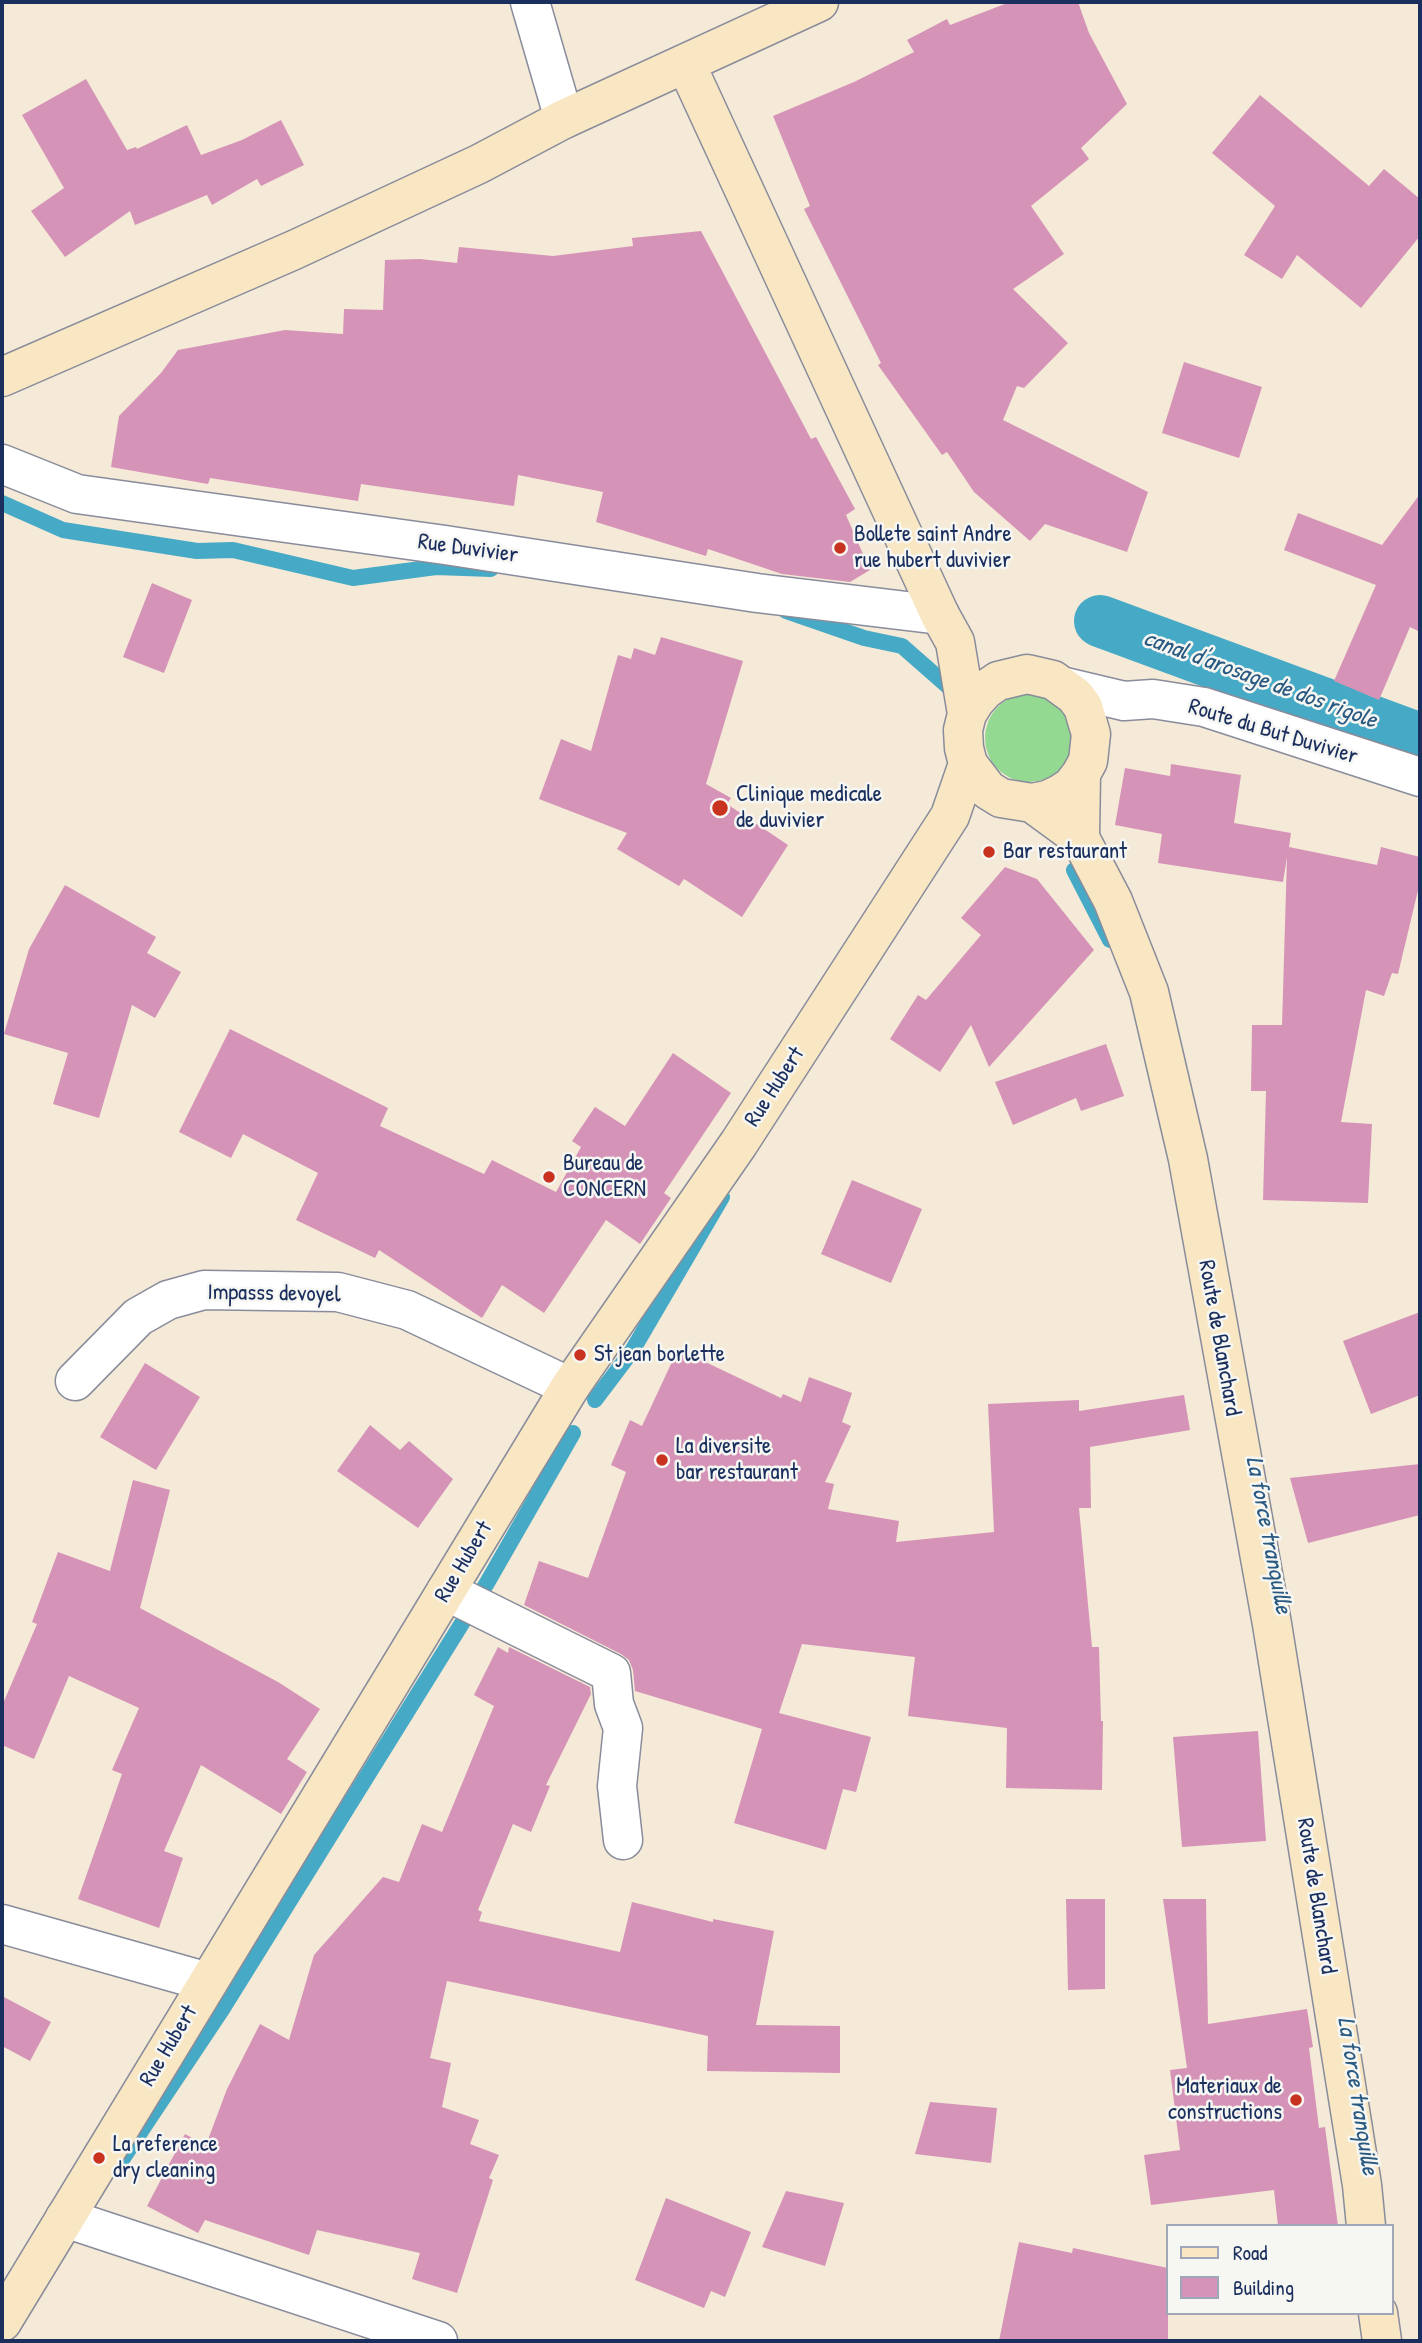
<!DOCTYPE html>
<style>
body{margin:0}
#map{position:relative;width:1422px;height:2343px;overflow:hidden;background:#f5e9d8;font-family:"Patrick Hand",sans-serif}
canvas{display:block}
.frame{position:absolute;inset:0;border:4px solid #1b2f5e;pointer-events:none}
.legend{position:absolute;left:1166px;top:2224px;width:228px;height:91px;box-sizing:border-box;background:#f6f6f2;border:2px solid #9ea6b7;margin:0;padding:9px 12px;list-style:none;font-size:21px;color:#1b2f5e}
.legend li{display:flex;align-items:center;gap:14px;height:35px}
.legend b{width:35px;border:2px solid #9ea6b7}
</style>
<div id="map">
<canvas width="1422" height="2343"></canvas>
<div class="frame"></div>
<ul class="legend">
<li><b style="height:9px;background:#f9e7c3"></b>Road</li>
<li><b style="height:19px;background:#d594b7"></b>Building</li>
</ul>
</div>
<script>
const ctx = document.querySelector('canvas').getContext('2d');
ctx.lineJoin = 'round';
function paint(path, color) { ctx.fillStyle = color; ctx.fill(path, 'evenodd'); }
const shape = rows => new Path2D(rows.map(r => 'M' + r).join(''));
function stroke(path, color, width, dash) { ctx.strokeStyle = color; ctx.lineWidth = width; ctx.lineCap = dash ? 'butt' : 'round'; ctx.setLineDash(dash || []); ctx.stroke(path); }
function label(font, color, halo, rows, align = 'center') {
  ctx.font = font + ' "Patrick Hand",sans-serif'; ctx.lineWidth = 5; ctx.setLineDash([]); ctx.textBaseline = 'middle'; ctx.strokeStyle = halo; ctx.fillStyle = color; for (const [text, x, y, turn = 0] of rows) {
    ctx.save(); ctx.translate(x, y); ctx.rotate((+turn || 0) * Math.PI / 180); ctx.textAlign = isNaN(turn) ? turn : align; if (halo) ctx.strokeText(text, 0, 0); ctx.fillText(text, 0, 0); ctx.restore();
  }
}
const green = shape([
 '985 738a44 44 0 1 1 88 0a44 44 0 1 1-88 0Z'
]);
const stream = shape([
 [2,503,63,530,197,551,233,550,353,578,436,567,491,569],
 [786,611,864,638,902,646,951,689,953,697],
 [1074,870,1110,940],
 [595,1400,632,1351,722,1197],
 [121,2161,223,2008,487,1583,573,1433]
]);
const canal = shape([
 [1100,621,1420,739]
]);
const building = shape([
 [1010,2,1078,2,1089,33,1127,104,1081,148,1089,159,1031,206,1064,254,1013,289,1068,343,1024,388,1017,386,1003,420,1148,492,1127,552,1045,524,1030,541,974,492,947,452,942,455,878,365,881,363,804,209,810,206,773,116,854,82,914,52,907,40,947,19,950,25],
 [86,79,127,150,136,147,137,149,187,125,201,155,242,140,281,120,304,165,261,186,257,179,212,205,207,195,135,225,130,211,65,257,31,211,64,188,22,115],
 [1260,95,1369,186,1384,169,1420,199,1420,236,1361,308,1297,255,1282,279,1244,255,1275,206,1212,153],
 [701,231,811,439,816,437,855,509,846,515,870,570,850,582,782,574,708,549,706,556,596,522,603,492,518,475,514,506,361,484,358,501,210,478,208,484,111,467,119,416,161,373,178,350,285,330,343,334,344,309,383,310,385,260,420,259,457,263,459,247,553,256,633,246,632,238],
 [1184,362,1262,387,1239,458,1162,433],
 [1420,494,1420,632,1410,627,1379,700,1334,681,1376,585,1284,550,1298,513,1382,545],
 [152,583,192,600,164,673,123,657],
 [661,637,743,661,706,784,731,798,727,804,788,845,742,917,684,879,679,886,617,849,627,833,539,799,561,739,591,751,618,655,631,659,634,648,655,655],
 [1171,764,1241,775,1234,823,1291,833,1289,847,1377,865,1381,847,1420,857,1420,882,1398,974,1392,973,1384,996,1366,990,1341,1122,1372,1124,1368,1203,1263,1200,1266,1091,1251,1091,1252,1025,1282,1025,1287,857,1283,882,1158,863,1162,834,1115,825,1125,768,1170,776],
 [1005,867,1037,879,1094,950,989,1067,971,1025,940,1072,890,1039,918,995,926,1000,981,935,961,918],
 [65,885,156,937,147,953,181,972,155,1018,132,1005,99,1118,53,1104,68,1053,4,1034,29,949],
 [230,1029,388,1108,380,1126,484,1174,492,1160,556,1192,581,1147,572,1141,595,1107,625,1126,673,1053,731,1093,664,1193,671,1198,640,1244,606,1220,544,1313,502,1285,482,1318,379,1250,375,1258,296,1220,318,1173,243,1134,231,1158,179,1132],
 [1106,1044,1124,1096,1081,1111,1076,1098,1013,1125,995,1082],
 [852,1180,922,1209,891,1283,821,1254],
 [1420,1312,1420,1395,1371,1414,1343,1341],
 [678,1349,781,1398,783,1394,801,1402,809,1377,852,1393,842,1422,851,1426,825,1482,834,1484,828,1509,899,1521,896,1542,994,1532,988,1404,1079,1400,1079,1411,1184,1395,1190,1430,1090,1447,1091,1508,1079,1508,1092,1647,1099,1647,1101,1721,1103,1721,1102,1790,1006,1788,1007,1728,908,1716,915,1657,802,1644,779,1713,871,1737,856,1792,843,1789,826,1850,734,1823,762,1729,635,1691,633,1670,629,1660,621,1654,524,1605,539,1561,588,1578,626,1472,611,1465,630,1420,642,1426],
 [145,1363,200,1397,156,1470,100,1437],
 [370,1425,400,1450,409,1441,453,1479,418,1528,337,1471],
 [1420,1464,1420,1515,1308,1543,1290,1478],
 [133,1480,170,1490,140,1608,278,1682,320,1709,287,1759,307,1772,281,1814,201,1765,164,1851,183,1858,159,1928,78,1899,122,1774,112,1770,139,1708,69,1676,34,1759,2,1745,2,1706,37,1624,32,1622,58,1552,110,1571],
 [498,1647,508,1653,509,1647,590,1687,591,1694,546,1785,550,1786,531,1832,513,1824,478,1910,482,1912,479,1921,620,1952,632,1902,713,1922,713,1919,774,1931,756,2025,840,2026,840,2073,707,2071,708,2036,447,1981,430,2058,451,2063,442,2107,479,2120,470,2144,499,2155,489,2178,493,2180,457,2293,412,2279,420,2253,317,2230,309,2255,205,2220,198,2233,147,2206,185,2134,206,2145,227,2089,260,2024,289,2040,314,1955,383,1877,399,1882,422,1824,442,1832,494,1706,474,1695],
 [1258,1731,1266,1841,1182,1847,1173,1737],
 [1066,1899,1105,1899,1105,1989,1068,1990],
 [1163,1899,1206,1899,1208,2024,1307,2009,1313,2047,1309,2048,1319,2128,1325,2127,1338,2226,1278,2226,1274,2190,1151,2205,1144,2155,1180,2150,1170,2070,1187,2068],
 [2,1996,51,2022,30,2061,2,2046],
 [930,2102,997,2108,991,2163,915,2154],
 [786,2191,844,2203,825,2266,762,2247],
 [666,2198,751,2232,725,2297,711,2291,704,2308,635,2280],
 [1019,2242,1072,2253,1073,2248,1168,2268,1168,2341,999,2341]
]);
const street = shape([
 [530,2,564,119],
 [2,464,77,494,445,545,757,593,940,615],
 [1065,687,1124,701,1153,699,1204,707,1420,777],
 [75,1381,138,1317,168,1300,204,1290,338,1292,407,1310,570,1387],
 [446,1591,611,1673,614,1704,623,1728,617,1786,623,1840],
 [2,1924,208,1982],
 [65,2218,438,2341]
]);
const secondary = shape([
 [686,64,940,615,955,642,967,714],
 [2,377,294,250,479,164,564,119,819,2],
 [1032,803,1080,838,1113,901,1149,992,1188,1159,1272,1624,1362,2185,1366,2226],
 [1080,838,1081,774,1088,761,1091,734,1083,707,1075,696,1053,680,1027,674,998,681,985,690,975,701,967,714,963,730,964,748,968,764,988,790,1001,798,1032,803,1047,800,1060,794,1072,786,1081,774],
 [1378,2313,1382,2341],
 [2,2322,570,1387,739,1143,950,816,968,764]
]);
const markers = [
 [840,548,7,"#c8321e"],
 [720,808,9,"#c8321e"],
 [989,852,7,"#c8321e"],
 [549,1177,7,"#c8321e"],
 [580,1355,7,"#c8321e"],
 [662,1460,7,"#c8321e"],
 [1296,2100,7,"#c8321e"],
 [99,2158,7,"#c8321e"]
];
const poiNames = [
 ["Bollete saint Andre",854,535],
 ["rue hubert duvivier",854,561],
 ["Clinique medicale",736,795],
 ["de duvivier",736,821],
 ["Bar restaurant",1003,852],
 ["Bureau de",563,1164],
 ["CONCERN",563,1190],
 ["St jean borlette",594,1355],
 ["La diversite",676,1447],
 ["bar restaurant",676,1473],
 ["Materiaux de",1282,2087,"right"],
 ["constructions",1282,2113,"right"],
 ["La reference",113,2145],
 ["dry cleaning",113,2171]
];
const streetNames = [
 ["Rue Duvivier",468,549,8],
 ["Route du But Duvivier",1273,732,17],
 ["Rue Hubert",775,1087,-57],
 ["Impasss devoyel",274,1294,1],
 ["Route de Blanchard",1219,1338,80],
 ["Rue Hubert",464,1562,-59],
 ["Route de Blanchard",1316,1896,81],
 ["Rue Hubert",169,2046,-59]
];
const waterNames = [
 ["canal d'arosage de dos rigole",1260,680,20],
 ["La force tranquille",1268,1535,79],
 ["La force tranquille",1357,2096,81]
];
paint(green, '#94d992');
stroke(stream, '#46aac6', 16);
stroke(canal, '#46aac6', 52);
paint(building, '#d594b7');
stroke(street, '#888c9b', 41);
stroke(secondary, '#888c9b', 41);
stroke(street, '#fff', 38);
stroke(secondary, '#f9e7c3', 38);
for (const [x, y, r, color] of markers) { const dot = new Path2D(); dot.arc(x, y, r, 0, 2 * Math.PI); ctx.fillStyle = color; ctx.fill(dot); stroke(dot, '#f6f6f2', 2.5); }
label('23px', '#1b2f5e', '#f6f6f2', poiNames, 'left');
label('23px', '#1b2f5e', '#f6f6f2', streetNames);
label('italic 24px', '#2a5a82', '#f6f6f2', waterNames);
</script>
